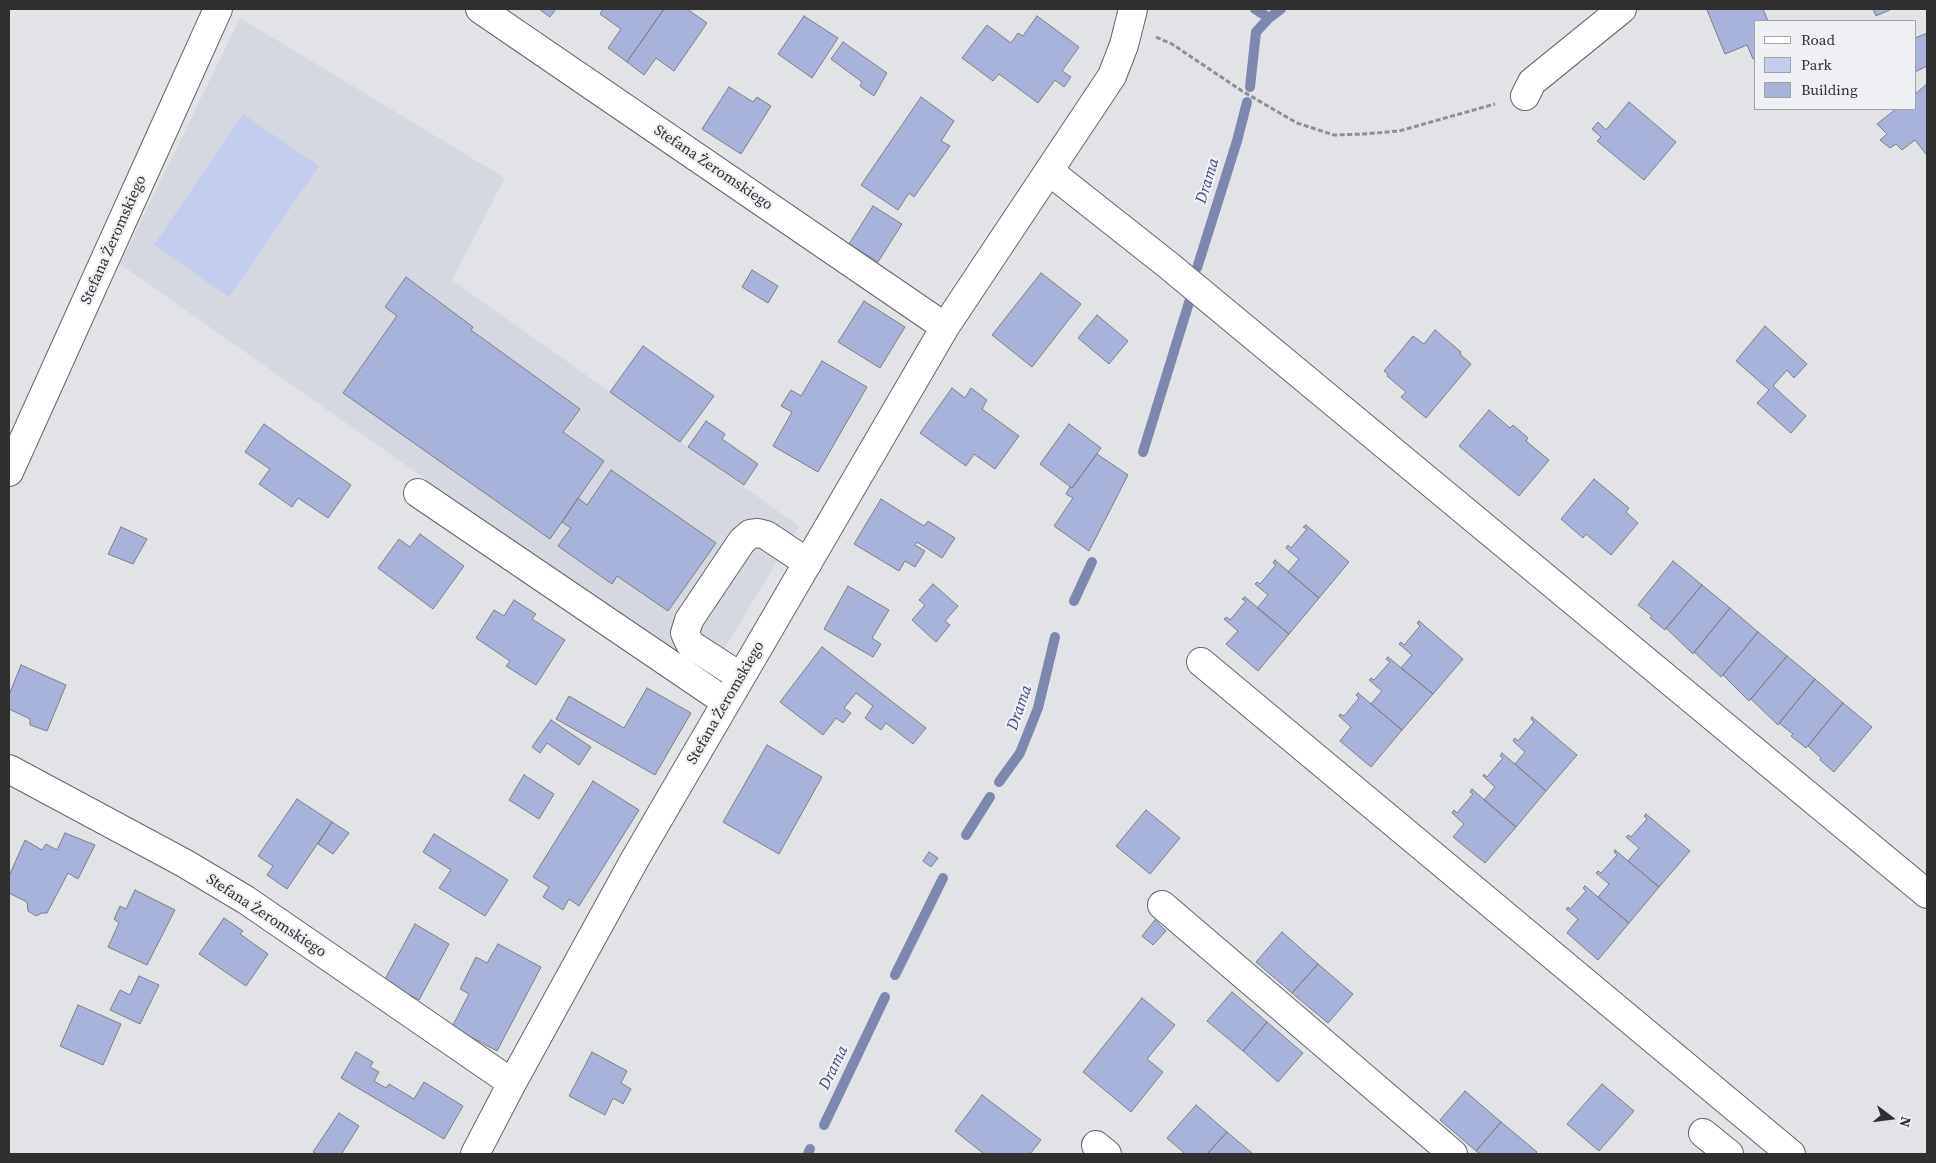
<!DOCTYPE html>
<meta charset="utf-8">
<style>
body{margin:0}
#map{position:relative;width:1936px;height:1163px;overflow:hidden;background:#e2e3e6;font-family:"Source Serif 4",serif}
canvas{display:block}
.frame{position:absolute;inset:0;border:10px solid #2f2f30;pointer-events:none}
.legend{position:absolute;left:1754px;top:20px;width:162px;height:90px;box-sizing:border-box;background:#eff0f3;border:1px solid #a2a3a5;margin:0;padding:6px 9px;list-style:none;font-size:15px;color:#2f2f30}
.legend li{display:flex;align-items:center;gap:10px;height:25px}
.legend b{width:25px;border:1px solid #a2a3a5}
.north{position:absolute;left:1866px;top:1093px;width:50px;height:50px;-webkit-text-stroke:4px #eff0f3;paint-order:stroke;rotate:105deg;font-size:14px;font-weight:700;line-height:20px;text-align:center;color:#2f2f30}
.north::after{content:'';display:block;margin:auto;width:18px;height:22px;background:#2f2f30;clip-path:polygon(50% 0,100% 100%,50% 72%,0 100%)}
</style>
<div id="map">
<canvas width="1936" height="1163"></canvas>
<div class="frame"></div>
<ul class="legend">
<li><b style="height:6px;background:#fff"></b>Road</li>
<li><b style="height:14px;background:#c3ceef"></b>Park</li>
<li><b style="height:14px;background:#a7b3db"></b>Building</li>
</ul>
<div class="north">N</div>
</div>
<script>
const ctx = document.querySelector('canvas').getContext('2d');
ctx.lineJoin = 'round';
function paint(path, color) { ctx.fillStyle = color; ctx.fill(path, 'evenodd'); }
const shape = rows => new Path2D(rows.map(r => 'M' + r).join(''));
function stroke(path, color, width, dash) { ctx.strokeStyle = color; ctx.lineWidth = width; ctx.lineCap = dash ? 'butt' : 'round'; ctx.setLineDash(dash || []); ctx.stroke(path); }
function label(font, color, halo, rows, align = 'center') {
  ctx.font = font + ' "Source Serif 4",serif'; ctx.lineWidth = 4.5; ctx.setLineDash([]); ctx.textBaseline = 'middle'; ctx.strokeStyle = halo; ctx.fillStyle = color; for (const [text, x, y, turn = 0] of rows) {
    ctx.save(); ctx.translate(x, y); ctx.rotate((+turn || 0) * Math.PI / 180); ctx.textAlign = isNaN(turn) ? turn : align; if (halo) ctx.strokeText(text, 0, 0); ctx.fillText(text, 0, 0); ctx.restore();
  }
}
const built = shape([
 [240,18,505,178,452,280,799,526,707,677,120,264]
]);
const green = shape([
 [243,114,319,166,229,297,154,245]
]);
const stream = shape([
 [1255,9,1269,18],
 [1250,87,1256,32,1269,18,1281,9],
 [1197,268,1237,141,1247,102],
 [1143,452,1191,296],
 [1074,601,1092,562],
 [999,782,1020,753,1038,708,1055,637],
 [966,835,990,797],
 [895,975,943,878],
 [824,1125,885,997],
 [808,1154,810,1149]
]);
const building = shape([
 [539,9,556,9,550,17,539,9],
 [603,9,664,9,627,62,608,48,621,29,600,14,603,9],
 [664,9,687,9,707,23,674,71,656,58,644,75,627,62,664,9],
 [1710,9,1763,9,1768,21,1755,21,1755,58,1753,59,1747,45,1725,54,1707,10,1710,9],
 [1873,9,1892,9,1876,16,1873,9],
 [804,16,838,38,812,78,778,54,804,16],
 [1037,16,1079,47,1062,71,1071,77,1064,87,1055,80,1038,103,999,74,993,81,962,58,987,25,1011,43,1018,33,1023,36,1037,16],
 [1927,33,1927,66,1915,72,1915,38,1927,33],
 [843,42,887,73,874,96,860,86,862,82,831,59,843,42],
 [1927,84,1927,153,1926,154,1915,140,1902,150,1896,144,1890,148,1880,140,1887,134,1877,124,1896,109,1915,109,1915,94,1927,84],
 [729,87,753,102,757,97,771,106,741,154,702,129,729,87],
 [921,97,954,121,941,141,950,146,914,197,909,193,898,210,861,185,921,97],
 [1629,102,1676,142,1644,180,1597,141,1601,137,1592,129,1598,122,1606,130,1629,102],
 [873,206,902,224,878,262,849,244,873,206],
 [752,270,778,286,768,303,742,287,752,270],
 [1041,273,1081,304,1032,367,992,335,1041,273],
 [406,277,473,327,471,330,580,409,563,432,604,461,550,539,343,393,397,316,385,307,406,277],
 [864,301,905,327,880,368,838,342,864,301],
 [1097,315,1128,341,1109,364,1078,338,1097,315],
 [1765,326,1807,364,1794,378,1787,370,1773,386,1806,416,1791,433,1757,403,1769,390,1736,361,1765,326],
 [1435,330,1461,352,1460,354,1471,364,1426,418,1401,397,1406,392,1387,376,1388,374,1384,371,1413,336,1424,344,1435,330],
 [643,346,714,396,680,442,610,392,643,346],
 [822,361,867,387,818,472,773,446,792,412,781,406,791,390,801,396,822,361],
 [952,388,965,398,971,388,987,400,982,409,1019,436,995,469,974,454,966,466,920,433,952,388],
 [1489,410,1510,428,1513,425,1528,438,1526,441,1549,460,1519,496,1459,446,1489,410],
 [706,421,725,434,722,439,758,464,744,485,688,447,706,421],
 [264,424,351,485,328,518,298,498,292,507,259,484,270,469,245,452,264,424],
 [1069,424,1101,448,1072,488,1040,464,1069,424],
 [1097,454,1128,475,1089,551,1054,526,1073,498,1066,494,1070,487,1072,488,1097,454],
 [611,470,716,543,668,611,617,576,612,584,558,546,571,528,562,522,578,498,587,505,611,470],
 [1594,479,1629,508,1626,512,1638,523,1611,555,1586,534,1583,538,1561,519,1594,479],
 [881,499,924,526,928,521,955,538,942,558,917,542,915,545,925,551,915,567,905,561,899,571,854,544,881,499],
 [1306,525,1349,562,1319,598,1288,572,1299,559,1286,548,1288,545,1291,548,1307,529,1303,527,1306,525],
 [121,527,147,539,133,564,108,554,121,527],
 [420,534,464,566,433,609,378,568,399,539,410,547,420,534],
 [1275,560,1319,598,1289,634,1257,608,1268,595,1255,584,1257,582,1260,584,1276,565,1273,563,1275,560],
 [1673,561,1702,585,1665,630,1650,618,1652,616,1638,605,1673,561],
 [933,584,958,606,945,621,950,625,936,642,912,620,925,605,919,600,933,584],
 [1702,585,1730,608,1693,654,1666,628,1702,585],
 [848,586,889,610,872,638,881,644,873,657,824,629,848,586],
 [1245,597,1289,634,1258,671,1226,644,1238,631,1224,619,1227,617,1230,620,1246,601,1242,599,1245,597],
 [514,600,536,614,532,619,565,640,536,685,506,666,510,661,476,638,494,610,504,616,514,600],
 [1730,608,1758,632,1721,677,1694,652,1730,608],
 [1419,621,1463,659,1433,694,1401,668,1412,655,1399,644,1401,642,1404,645,1420,626,1417,623,1419,621],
 [1758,632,1787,656,1749,701,1723,675,1758,632],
 [822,647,926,728,913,744,886,723,881,730,865,718,873,706,856,693,844,708,851,713,843,723,836,718,823,735,780,702,822,647],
 [1787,656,1815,679,1778,725,1751,699,1787,656],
 [1388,657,1433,694,1402,730,1371,704,1382,691,1369,680,1371,678,1374,680,1390,662,1386,659,1388,657],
 [21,665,66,685,47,731,30,725,30,719,9,709,9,695,21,665],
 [1815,679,1843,703,1806,748,1791,736,1793,734,1779,723,1815,679],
 [647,688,691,713,655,775,556,719,569,696,624,728,647,688],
 [1358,693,1402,730,1371,767,1340,741,1351,727,1339,716,1340,714,1344,716,1359,698,1356,695,1358,693],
 [1843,703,1872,727,1834,772,1820,760,1821,758,1808,746,1843,703],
 [1532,717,1577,755,1546,791,1515,764,1525,752,1513,741,1515,738,1518,741,1534,722,1531,719,1532,717],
 [551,720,591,747,579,765,547,743,540,753,532,747,551,720],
 [767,745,822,777,779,854,723,822,767,745],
 [1502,753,1546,791,1516,827,1484,800,1495,787,1483,776,1484,774,1487,777,1503,758,1500,756,1502,753],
 [524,775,554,794,539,819,509,800,524,775],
 [593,781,639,810,579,906,569,899,563,910,543,897,549,887,533,877,593,781],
 [1472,789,1516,827,1485,863,1453,837,1464,824,1452,813,1454,810,1457,813,1473,794,1470,792,1472,789],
 [297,799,332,822,287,889,267,875,273,866,258,856,297,799],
 [1146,810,1180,838,1150,874,1116,846,1146,810],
 [1646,814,1690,851,1659,887,1628,861,1639,848,1626,837,1628,835,1631,837,1647,819,1644,816,1646,814],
 [332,822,349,833,333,854,318,844,332,822],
 [65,833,95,845,78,879,68,873,47,913,42,913,36,916,28,911,27,902,9,893,9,876,25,840,42,850,46,844,57,850,65,833],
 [434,834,508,880,485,916,439,888,451,870,423,852,434,834],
 [1615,850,1659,887,1629,923,1598,897,1609,884,1596,873,1598,871,1601,873,1617,855,1614,852,1615,850],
 [929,852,938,858,931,867,923,861,929,852],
 [1585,886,1629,923,1598,960,1567,933,1578,919,1566,909,1568,907,1570,909,1586,891,1583,888,1585,886],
 [135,890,175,910,147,965,108,947,119,923,114,919,120,906,126,909,135,890],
 [224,918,243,931,240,934,268,954,246,986,199,954,224,918],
 [1155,920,1166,931,1153,945,1142,936,1155,920],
 [415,924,449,944,419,1000,384,981,415,924],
 [1282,932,1318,964,1292,993,1256,962,1282,932],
 [498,944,541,967,497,1051,452,1027,469,994,460,989,476,957,487,963,498,944],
 [1318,964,1353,994,1328,1023,1292,993,1318,964],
 [139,976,159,985,140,1024,110,1010,120,990,130,995,139,976],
 [1232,992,1267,1022,1243,1051,1207,1021,1232,992],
 [1142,998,1175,1025,1147,1059,1163,1072,1131,1112,1083,1072,1142,998],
 [78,1005,121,1024,103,1065,60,1046,78,1005],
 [1267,1022,1303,1053,1278,1082,1243,1051,1267,1022],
 [356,1052,373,1062,370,1067,379,1072,374,1081,386,1088,389,1084,414,1099,424,1082,463,1106,444,1139,341,1078,356,1052],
 [592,1052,627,1071,621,1083,631,1089,623,1104,613,1098,605,1115,569,1096,592,1052],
 [1602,1084,1634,1111,1599,1151,1567,1124,1602,1084],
 [1465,1091,1501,1122,1476,1151,1440,1120,1465,1091],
 [982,1095,1041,1140,1030,1154,984,1154,955,1131,982,1095],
 [1196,1105,1227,1132,1207,1154,1182,1154,1184,1153,1167,1138,1196,1105],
 [339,1113,359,1126,342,1153,344,1154,317,1154,313,1152,339,1113],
 [1501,1122,1537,1152,1535,1154,1480,1154,1476,1151,1501,1122],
 [1227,1132,1253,1154,1207,1154,1227,1132]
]);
const path = shape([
 [1156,37,1172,44,1242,91,1297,123,1334,135,1364,134,1399,131,1495,104]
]);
const minor = shape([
 [480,9,945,327],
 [1525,96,1532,82,1622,9],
 [1049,171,1168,265,1927,894],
 [9,472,218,9],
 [418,493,726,702],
 [1201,662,1791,1154],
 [741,677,690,644,685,633,689,620,742,541,750,534,758,533,766,535,808,563],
 [9,769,184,863,246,900,512,1083],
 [1162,905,1453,1154],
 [1703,1133,1729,1154],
 [1096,1145,1107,1154],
 [475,1154,512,1083,635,859,945,327,1112,76,1124,45,1133,9]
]);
const streetNames = [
 ["Stefana Żeromskiego",713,168,34],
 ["Stefana Żeromskiego",114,240,-66],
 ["Stefana Żeromskiego",726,703,-60],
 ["Stefana Żeromskiego",266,916,33]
];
const waterNames = [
 ["Drama",1208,181,-73],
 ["Drama",1020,708,-71],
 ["Drama",834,1068,-64]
];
paint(built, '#d5d8e1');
paint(green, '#c3ceef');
stroke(stream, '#7c88ad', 10);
paint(building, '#a7b3db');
stroke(building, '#7e7e81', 1);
stroke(minor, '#656669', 30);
stroke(path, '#8e8f91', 3, [5, 2.5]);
stroke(minor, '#fff', 28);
label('15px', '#2f2f30', '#eff0f3', streetNames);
label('italic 16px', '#3f4c80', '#eff0f3', waterNames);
</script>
